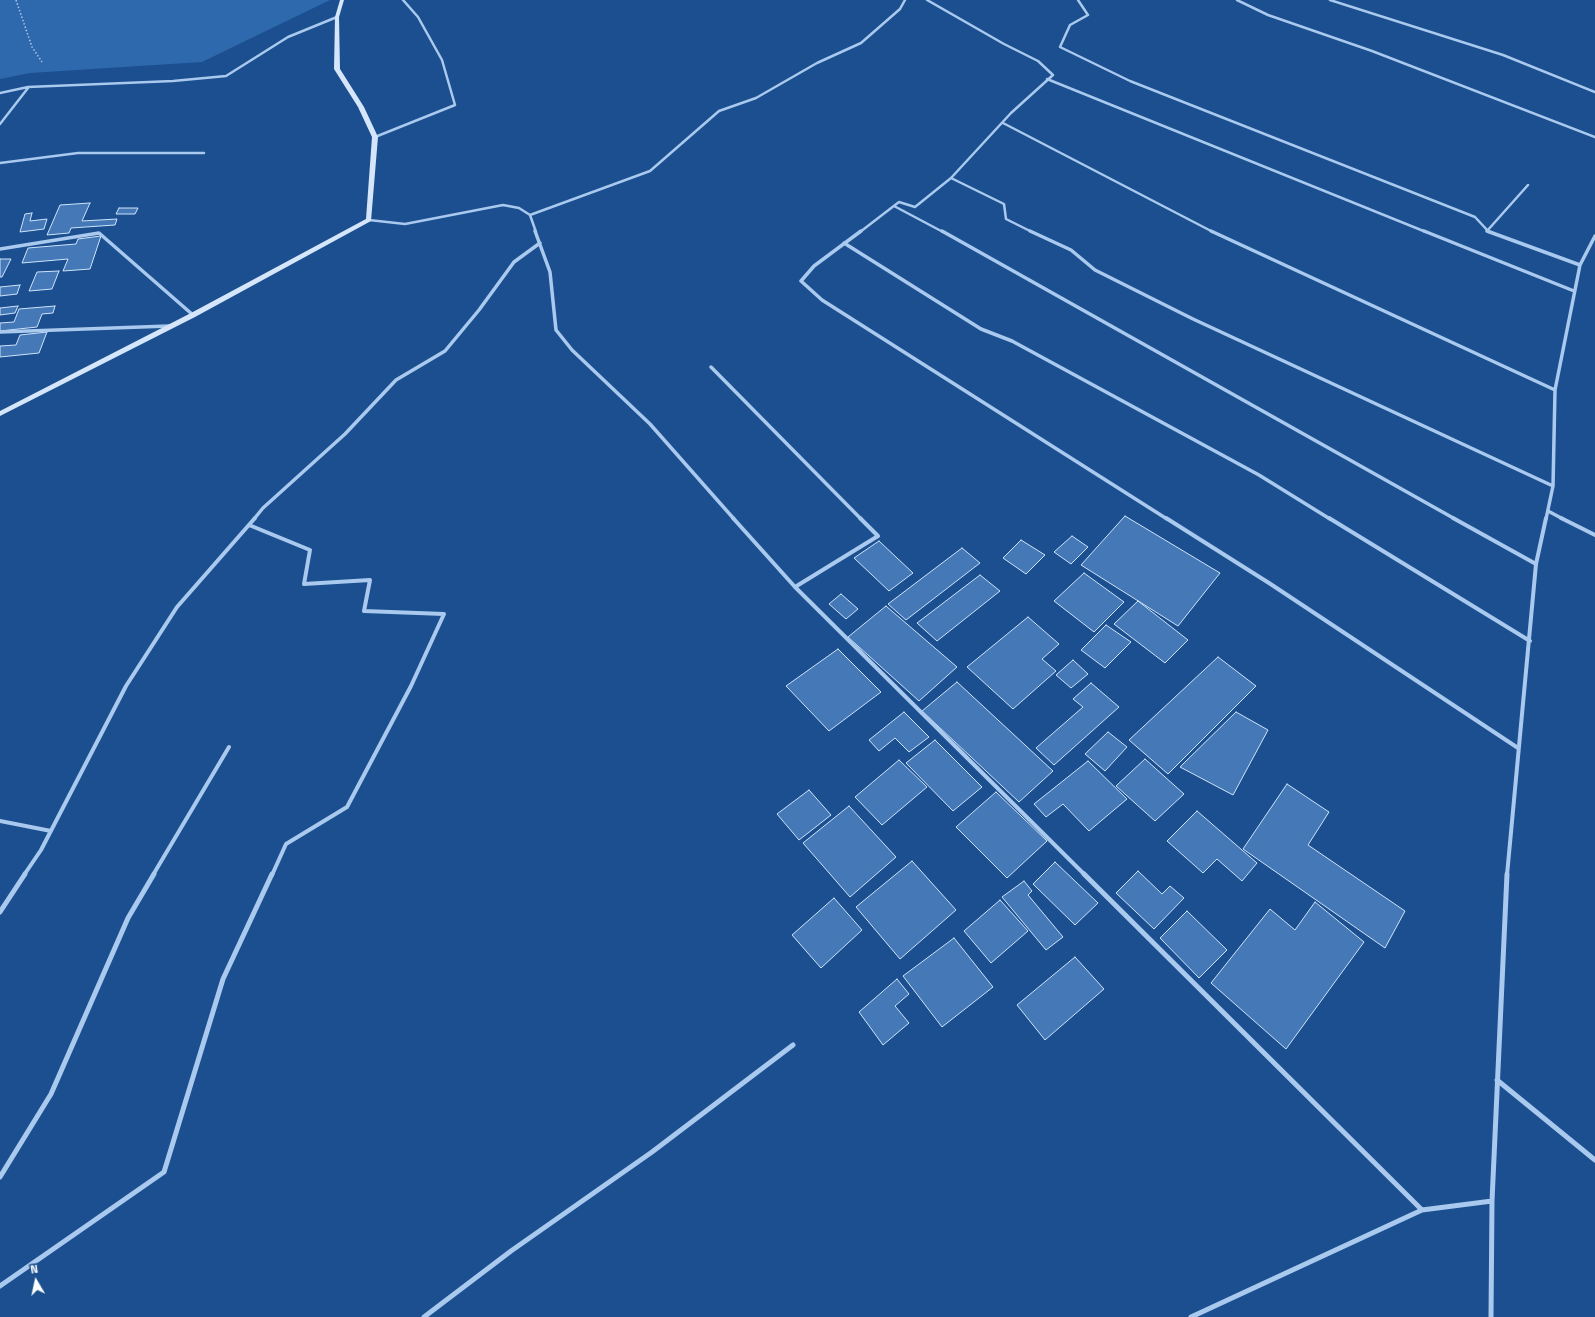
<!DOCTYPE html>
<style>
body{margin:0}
#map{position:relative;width:1595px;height:1317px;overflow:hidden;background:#1b4f8f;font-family:"Titillium Web",sans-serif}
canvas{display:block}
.north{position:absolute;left:16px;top:1261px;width:40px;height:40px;-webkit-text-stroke:3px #1b4f8f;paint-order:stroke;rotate:351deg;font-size:11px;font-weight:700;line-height:16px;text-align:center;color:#fff}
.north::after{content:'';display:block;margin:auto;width:14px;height:18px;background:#fff;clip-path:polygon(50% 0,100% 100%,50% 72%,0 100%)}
</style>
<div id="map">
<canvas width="1595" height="1317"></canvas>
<div class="north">N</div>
</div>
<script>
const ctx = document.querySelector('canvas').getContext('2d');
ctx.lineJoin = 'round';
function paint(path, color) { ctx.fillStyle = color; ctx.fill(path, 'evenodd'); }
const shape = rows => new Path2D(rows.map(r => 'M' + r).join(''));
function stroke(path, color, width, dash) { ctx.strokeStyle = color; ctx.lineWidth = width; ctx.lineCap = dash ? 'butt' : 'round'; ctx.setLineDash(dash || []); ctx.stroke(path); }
const green = shape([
 [0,0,330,0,202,62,30,73,0,79]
]);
const building = shape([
 [90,203,82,221,117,219,115,225,71,228,69,233,47,235,60,205,90,203],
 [119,208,138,208,135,214,116,214,119,208],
 [32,213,30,221,47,219,44,229,20,232,25,214,32,213],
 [101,236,90,269,63,271,68,259,22,263,28,248,76,244,78,239,101,236],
 [0,259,11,259,2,277,0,277,0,259],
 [59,271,52,289,29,291,37,272,59,271],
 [20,285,17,294,0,296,0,287,20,285],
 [18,306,15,313,0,315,0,308,18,306],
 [55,306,53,313,42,314,37,327,0,331,0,323,14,322,19,309,55,306],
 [47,332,39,353,0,357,0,346,16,345,20,335,47,332],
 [1125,516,1220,573,1178,626,1081,565,1125,516],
 [1072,536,1088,547,1071,564,1054,552,1072,536],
 [1021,540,1045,555,1026,574,1003,558,1021,540],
 [879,541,913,573,889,591,854,558,879,541],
 [962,548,980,563,906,620,888,604,962,548],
 [1084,573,1124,602,1094,632,1054,601,1084,573],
 [980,575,1000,591,937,641,917,623,980,575],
 [841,594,858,609,846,619,829,604,841,594],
 [1138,601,1188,640,1165,663,1114,624,1138,601],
 [886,606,957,667,919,701,848,637,886,606],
 [1028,617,1059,644,1042,659,1056,671,1013,709,967,667,1028,617],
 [1106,625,1131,642,1105,668,1081,650,1106,625],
 [838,649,881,692,829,731,786,686,838,649],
 [1218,657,1256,686,1168,774,1129,740,1218,657],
 [1073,660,1088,674,1071,688,1056,675,1073,660],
 [957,682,1053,771,1019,802,922,711,957,682],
 [1091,683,1119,707,1054,765,1036,748,1083,707,1073,699,1091,683],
 [904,712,929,737,909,752,895,738,879,751,869,740,904,712],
 [1236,712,1268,730,1233,795,1180,767,1236,712],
 [1108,732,1127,747,1105,771,1085,754,1108,732],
 [935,740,982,787,953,811,906,763,935,740],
 [1145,759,1184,794,1155,821,1116,786,1145,759],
 [899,760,927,787,882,825,855,797,899,760],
 [1088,761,1127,799,1089,831,1063,804,1046,817,1034,804,1088,761],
 [1287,784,1329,812,1308,845,1405,911,1385,948,1243,849,1287,784],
 [809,790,831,815,799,840,777,814,809,790],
 [996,792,1047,841,1007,878,956,827,996,792],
 [849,806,896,857,850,897,803,843,849,806],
 [1197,811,1257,863,1242,881,1217,859,1203,873,1167,841,1197,811],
 [912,861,956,910,900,959,856,907,912,861],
 [1055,862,1098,903,1075,925,1033,884,1055,862],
 [1138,871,1162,894,1170,886,1184,898,1154,929,1116,893,1138,871],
 [1024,881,1032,891,1028,895,1063,937,1046,950,1002,897,1024,881],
 [834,898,862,930,821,968,792,935,834,898],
 [1000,900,1028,931,991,963,964,931,1000,900],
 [1315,902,1364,942,1286,1049,1211,983,1270,909,1295,930,1315,902],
 [1187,911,1227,950,1199,978,1160,938,1187,911],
 [954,938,993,987,942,1027,903,976,954,938],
 [1075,957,1104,989,1045,1040,1017,1005,1075,957],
 [897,979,909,994,895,1006,909,1023,883,1045,859,1012,897,979]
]);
const path = shape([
 [16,0,32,47,42,62]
]);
const minorFar3 = shape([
 [1078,0,1088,15,1070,25,1060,47,1130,81,1475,217,1489,232],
 [1237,0,1268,15,1372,51,1595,137],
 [1330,0,1503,55,1595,92],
 [1047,79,1426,232],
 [0,93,28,87,173,81,226,76,288,37,337,17],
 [1003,123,1213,232],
 [0,124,28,88],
 [375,137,455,105,442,60,418,17,403,0],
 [0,163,78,153,204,153],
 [951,178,1004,204,1006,219,1032,232],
 [894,206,943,232],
 [530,215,650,171,719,111,756,98,817,63,861,43,900,9,905,0],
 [369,220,405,224,503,205,519,208,530,215,536,232],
 [1487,231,1528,185],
 [860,232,899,202,915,207,951,178,1011,113,1053,75,1038,61,1004,44,927,0]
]);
const minorFar2 = shape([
 [535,231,550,272,556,330,572,350,650,424,734,519],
 [861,231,814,266,801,281,822,300,1167,519],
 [942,231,1455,519],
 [1030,231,1071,250,1095,270,1193,319,1553,486],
 [1211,231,1555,390],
 [1424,231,1574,291],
 [1487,231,1580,265],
 [844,243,981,329,1012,341,1259,475,1330,519],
 [0,249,99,233,193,315],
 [0,332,169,326],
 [711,367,861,519],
 [1548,511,1563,519],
 [254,519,263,508,345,434,396,380,445,351,479,310,514,262,540,243],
 [1546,519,1553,486,1555,390,1580,265,1595,236]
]);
const minorFar1 = shape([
 [733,518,795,587,1085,875],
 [1166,518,1269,583,1518,748],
 [1329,518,1530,641],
 [1453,518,1536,564],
 [1561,518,1595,535],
 [249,525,310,550,304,584,370,580,364,611,444,614,411,686,347,807,286,844,272,875],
 [795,587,878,536,860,518],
 [0,821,51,831],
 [24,875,41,850,126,686,177,607,255,518],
 [153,875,229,747],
 [1507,875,1536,564,1546,518]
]);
const minor = shape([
 [1084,874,1422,1210],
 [0,912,25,874],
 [1497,1080,1595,1160],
 [0,1177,51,1094,128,918,154,874],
 [0,1286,164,1172,223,979,272,874],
 [424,1317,511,1251,652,1152,793,1045],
 [1191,1317,1422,1210,1492,1201],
 [1491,1317,1492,1201,1507,874]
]);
const secondary = shape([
 [340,0,344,0,339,17,340,69,364,107,378,137,371,221,195,317,0,416,0,411,191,313,366,219,372,137,358,107,334,69,335,17,340,0]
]);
paint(green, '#2e69ad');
paint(building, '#4478b7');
stroke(building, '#cfe3fa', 1);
stroke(path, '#a9c9ee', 1.5, [1.5, 2]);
stroke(minorFar3, '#a9c9ee', 2.5);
stroke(minorFar2, '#a9c9ee', 3.5);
stroke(minorFar1, '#a9c9ee', 4);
stroke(minor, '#a9c9ee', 5);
paint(secondary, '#d6e6fa');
</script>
